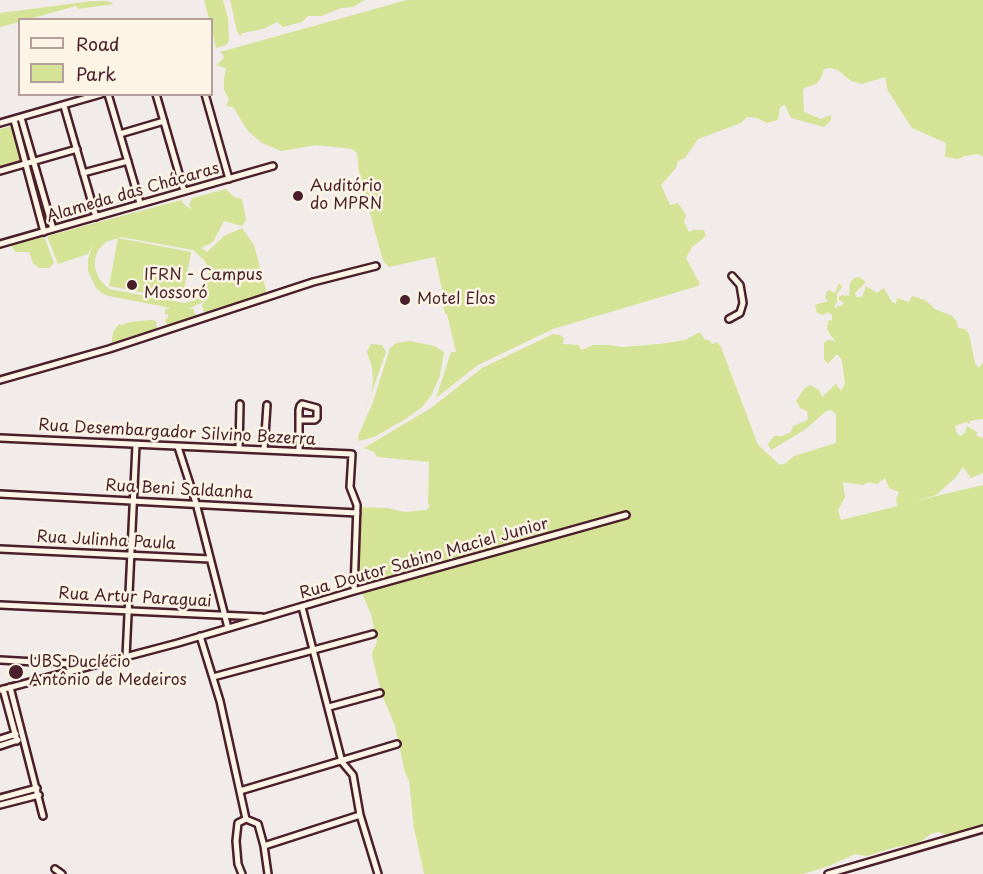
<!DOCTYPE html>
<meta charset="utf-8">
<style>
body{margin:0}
#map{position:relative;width:983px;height:874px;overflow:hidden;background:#f1ece9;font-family:"Playpen Sans",sans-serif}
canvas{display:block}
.legend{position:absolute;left:18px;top:18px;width:195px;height:78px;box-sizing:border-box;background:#fcf5e5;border:2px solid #b59f9b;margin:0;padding:8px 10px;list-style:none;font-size:18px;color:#4a1f2b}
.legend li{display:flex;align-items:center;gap:12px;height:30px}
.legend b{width:30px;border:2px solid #b59f9b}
</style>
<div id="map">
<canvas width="983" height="874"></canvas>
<ul class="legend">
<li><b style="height:8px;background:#fcf5e5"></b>Road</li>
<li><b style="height:16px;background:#d5e397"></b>Park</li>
</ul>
</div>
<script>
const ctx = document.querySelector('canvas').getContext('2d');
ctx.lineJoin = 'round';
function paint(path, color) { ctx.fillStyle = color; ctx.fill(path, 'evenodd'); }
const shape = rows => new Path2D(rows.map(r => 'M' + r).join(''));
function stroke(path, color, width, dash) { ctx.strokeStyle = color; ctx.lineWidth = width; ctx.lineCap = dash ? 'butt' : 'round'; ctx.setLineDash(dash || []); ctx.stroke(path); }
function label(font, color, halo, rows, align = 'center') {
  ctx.font = font + ' "Playpen Sans",sans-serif'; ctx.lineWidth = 5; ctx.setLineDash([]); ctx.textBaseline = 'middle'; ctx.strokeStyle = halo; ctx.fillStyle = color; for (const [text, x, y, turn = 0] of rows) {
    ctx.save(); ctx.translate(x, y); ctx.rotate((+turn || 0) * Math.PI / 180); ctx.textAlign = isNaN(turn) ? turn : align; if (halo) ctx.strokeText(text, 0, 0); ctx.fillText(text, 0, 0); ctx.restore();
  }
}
const green = shape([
 [204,0,223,0,228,18,229,41,226,45,216,48,212,30,212,20,209,19],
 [230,0,365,0,353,7,341,8,322,16,308,16,302,22,283,27,277,22,263,29,243,33,240,36,237,31],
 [407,0,983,0,983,157,979,154,964,156,958,159,945,157,946,143,912,128,888,91,885,77,862,84,851,81,838,70,830,68,824,69,821,78,816,84,804,88,803,91,804,112,821,119,831,115,831,120,824,127,791,118,785,105,780,107,778,120,767,123,757,118,747,117,741,123,698,139,685,158,678,161,676,168,661,185,670,205,678,203,686,215,684,222,689,232,693,230,704,230,706,236,692,247,686,258,700,284,698,286,553,329,478,365,436,398,451,352,456,352,447,314,445,314,443,305,445,304,435,257,389,267,383,261,359,172,357,153,352,149,316,145,281,151,262,143,248,131,233,107,226,106,229,99,224,90,224,80,226,68,216,65,223,59,224,56,220,52],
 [92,1,107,1,114,4,78,9,76,6,29,19,20,20,19,22,0,27,0,13],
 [12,126,21,161,0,166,0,129],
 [226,189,234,197,242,199,246,220,242,226,224,221,213,242,201,248,207,252,224,236,242,228,254,245,267,294,205,314,202,305,208,298,201,303,188,309,194,309,194,313,198,316,167,326,165,319,168,318,168,314,165,314,165,309,171,308,109,296,103,294,96,288,88,271,88,259,93,245,88,254,58,264,47,236,181,200,187,207,192,209,189,205,192,198],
 [121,237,193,250,205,261,209,273,203,293,192,301,184,303,109,289,99,279,95,268,95,259,98,250,106,242],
 [44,236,54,263,49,268,39,268,33,263,29,252,16,252,11,246],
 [118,238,191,252,182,300,109,286],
 [859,277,866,282,855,293,856,297,862,297,866,286,877,293,884,288,892,302,896,304,897,298,909,302,912,296,925,300,935,309,952,316,957,322,958,328,965,329,969,334,975,363,979,368,983,362,983,419,970,421,970,424,966,422,955,426,956,432,960,436,965,433,967,426,977,432,977,436,983,438,983,473,971,478,963,467,955,478,936,495,915,501,983,485,983,826,961,831,949,836,939,832,931,834,917,844,896,847,867,856,855,854,829,866,803,874,424,874,414,828,409,780,405,773,395,726,382,695,374,665,372,653,377,642,371,614,355,578,359,507,388,508,404,512,427,510,430,504,428,504,429,462,377,457,374,452,364,448,431,408,482,368,553,334,560,335,564,338,563,344,578,345,582,350,593,345,609,345,622,347,660,344,685,340,700,332,705,340,709,340,712,344,717,342,721,347,758,445,780,465,786,463,794,456,836,443,836,414,831,410,826,411,806,429,771,450,768,444,774,436,782,436,791,432,793,426,808,420,807,411,800,408,796,401,804,389,810,385,819,390,822,397,836,384,841,391,845,384,842,360,838,355,836,355,828,364,824,359,824,343,828,340,836,341,831,336,827,329,828,321,832,320,832,315,828,312,823,315,817,313,815,305,828,301,825,298,826,293,829,290,835,293,839,283,842,287,837,294,837,302,834,307,837,309,836,306,841,306,844,303,839,300,839,297,842,295,849,296,850,283,854,278],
 [885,478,889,488,899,492,896,500,898,506,841,520,838,510,845,497,843,482,863,485,868,482,877,484],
 [151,320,156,321,157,329,111,345,113,332,119,324,122,325,130,322],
 [410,341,434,346,444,352,440,376,431,396,422,407,404,420,374,437,359,441,358,436,373,402,390,348,396,343],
 [371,344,382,345,386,352,361,422,371,393,373,381,372,367,367,352]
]);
const street = shape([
 [108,94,140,203],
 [156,94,184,191],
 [205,94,229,179],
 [64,106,96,217],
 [21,118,53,229],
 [14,120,44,232],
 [0,123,101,94],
 [120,134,164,121],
 [0,171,77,149],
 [83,173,128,161],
 [0,244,273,166],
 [729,319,740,313,743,303,740,285,732,276],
 [0,380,109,349,313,282,376,266],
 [299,420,315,420,317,418,317,408,302,404,300,406,299,410,299,452],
 [0,438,352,454,350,487,357,505,354,591],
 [178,447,196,503,228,628],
 [239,449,240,404],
 [264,450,267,405],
 [0,494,357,513],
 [0,549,210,559],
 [0,605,262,617],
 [302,607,342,762,353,775,360,815,378,874],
 [200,636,220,701,246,819],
 [126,657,136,445],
 [0,660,88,665],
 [213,677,373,634],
 [10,687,43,816],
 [3,689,17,741],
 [0,690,178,643,354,591,626,515],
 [329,707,380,693],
 [0,739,16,734],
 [0,746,18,740],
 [240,791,397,744],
 [0,798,37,788],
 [0,805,39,795],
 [264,846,360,815],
 [55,869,62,874],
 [242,874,238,864,236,841,238,823,246,819,258,824,264,846,268,874],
 [828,874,983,829]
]);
const markers = [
 [298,196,6,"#4a1f2b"],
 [132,285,6,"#4a1f2b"],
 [405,300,6,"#4a1f2b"],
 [16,672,8,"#4a1f2b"]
];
const poiNames = [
 ["Auditório",310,187],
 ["do MPRN",310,205],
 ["IFRN - Campus",144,276],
 ["Mossoró",144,294],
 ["Motel Elos",417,300],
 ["UBS Duclécio",29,663],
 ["Antônio de Medeiros",29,681]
];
const streetNames = [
 ["Alameda das Chácaras",133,193,-16],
 ["Rua Desembargador Silvino Bezerra",177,433,3],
 ["Rua Beni Saldanha",179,490,3],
 ["Rua Julinha Paula",106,541,3],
 ["Rua Doutor Sabino Maciel Junior",424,559,-16],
 ["Rua Artur Paraguai",135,598,3]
];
paint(green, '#d5e397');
stroke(street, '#4a1f2b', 10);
stroke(street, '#fcf5e5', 5);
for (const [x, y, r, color] of markers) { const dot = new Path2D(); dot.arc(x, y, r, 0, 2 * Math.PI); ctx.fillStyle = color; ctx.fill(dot); stroke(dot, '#fcf5e5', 2); }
label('16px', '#4a1f2b', '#fcf5e5', poiNames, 'left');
label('16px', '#4a1f2b', '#fcf5e5', streetNames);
</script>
